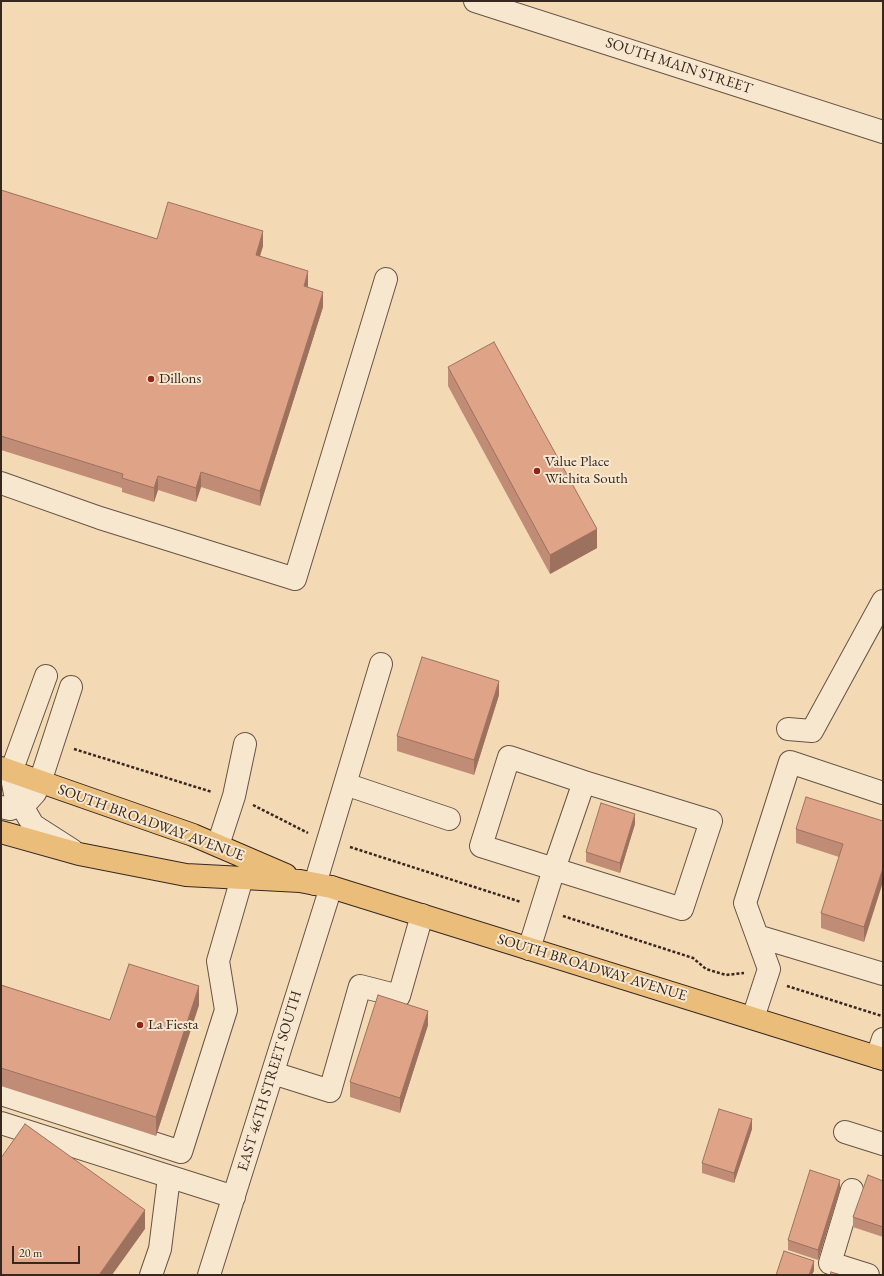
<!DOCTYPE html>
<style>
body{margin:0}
#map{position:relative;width:884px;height:1276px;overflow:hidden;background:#f3dab5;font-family:"EB Garamond",serif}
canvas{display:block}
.frame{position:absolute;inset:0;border:2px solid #37271f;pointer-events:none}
.scale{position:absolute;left:12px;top:1246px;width:68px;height:18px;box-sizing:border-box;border:2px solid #37271f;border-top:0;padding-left:5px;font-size:12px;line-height:14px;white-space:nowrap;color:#37271f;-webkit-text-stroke:3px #f7e7cf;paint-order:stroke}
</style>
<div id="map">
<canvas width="884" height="1276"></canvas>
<div class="frame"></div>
<div class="scale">20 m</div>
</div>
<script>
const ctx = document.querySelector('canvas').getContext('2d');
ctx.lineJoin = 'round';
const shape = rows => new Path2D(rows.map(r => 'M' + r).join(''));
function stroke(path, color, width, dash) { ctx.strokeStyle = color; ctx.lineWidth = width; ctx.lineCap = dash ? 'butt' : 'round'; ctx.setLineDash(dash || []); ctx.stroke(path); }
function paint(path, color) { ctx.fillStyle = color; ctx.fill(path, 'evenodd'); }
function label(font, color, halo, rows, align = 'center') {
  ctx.font = font + ' "EB Garamond",serif'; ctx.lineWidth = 4; ctx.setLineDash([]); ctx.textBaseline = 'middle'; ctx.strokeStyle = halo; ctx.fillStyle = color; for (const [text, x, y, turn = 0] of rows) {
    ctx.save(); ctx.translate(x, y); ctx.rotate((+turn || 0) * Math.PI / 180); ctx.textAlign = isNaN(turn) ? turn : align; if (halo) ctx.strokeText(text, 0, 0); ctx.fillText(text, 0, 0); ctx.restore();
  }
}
const path = shape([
 [74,749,212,792],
 [253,805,308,833],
 [350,847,521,902],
 [563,916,693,958,706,969,726,975,744,973],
 [787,986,882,1016]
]);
const minor = shape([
 [475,1,883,132],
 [1,483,100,518,295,579,386,279],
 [46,676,11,772,15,794,33,825,72,850],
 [788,729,812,731,883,601],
 [345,784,449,819],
 [1,807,10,809,25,804,35,793,40,782,71,687],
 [218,845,234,796,245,744],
 [315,884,381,664],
 [757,936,883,974],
 [529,949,554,869,584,782,711,821,682,909,554,869,481,846,509,757,584,782],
 [753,1018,769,969,745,903,790,762,883,793],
 [877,1057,883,1039],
 [273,1073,330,1091,360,986,399,996,422,915],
 [1,1094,181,1152,226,1010,218,961,242,878],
 [1,1123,234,1197],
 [845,1132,883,1144],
 [852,1190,830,1263,868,1275],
 [151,1275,160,1249,169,1177],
 [209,1275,331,887]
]);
const major = shape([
 [1,768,193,835,286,875],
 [1,832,79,854,186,875,300,881,331,887,883,1059]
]);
const wall = shape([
 [1,190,157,239,263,246,260,256,308,286,308,287,323,307,260,506,201,487,196,502,158,490,154,502,122,492,122,488,1,450],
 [448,367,597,548,550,574,448,386],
 [499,695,474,775,397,751,397,736],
 [883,821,864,942,821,928,821,913,839,857,796,843,796,829],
 [635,824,620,873,586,862,586,852],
 [1,985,110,1020,199,1005,156,1136,1,1086],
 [428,1025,400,1113,350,1097,350,1082],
 [752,1129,734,1183,702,1173,702,1163],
 [883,1181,883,1237,853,1227,853,1217],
 [840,1190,818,1260,788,1250,788,1240]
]);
const shadedWall = shape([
 [263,231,263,246,256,269,256,255],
 [308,271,308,286,304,301,304,286],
 [323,292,323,307,260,506,260,491],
 [201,472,201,487,196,502,196,488],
 [158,476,158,490,154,502,154,488],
 [597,529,597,548,550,574,550,555],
 [499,681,499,695,474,775,474,760],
 [635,814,635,824,620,873,620,863],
 [883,868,883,882,864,942,864,927],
 [199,986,199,1005,156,1136,156,1117],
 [428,1011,428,1025,400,1113,400,1098],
 [752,1119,752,1129,734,1183,734,1173],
 [840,1180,840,1190,818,1260,818,1250],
 [145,1210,145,1229,112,1275,99,1275],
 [814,1261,814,1271,812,1275,809,1275]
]);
const building = shape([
 [1,190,157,239,168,202,263,231,256,255,308,271,304,286,323,292,260,491,201,472,196,488,158,476,154,488,122,478,123,474,1,436,1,190],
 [494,342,597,529,550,555,448,367,494,342],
 [422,657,499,681,474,760,397,736,422,657],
 [806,797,883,821,883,868,864,927,821,913,843,844,796,829,806,797],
 [601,803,635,814,620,863,586,852,601,803],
 [129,964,199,986,156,1117,1,1068,1,985,110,1020,129,964],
 [378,995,428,1011,400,1098,350,1082,378,995],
 [719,1109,752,1119,734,1173,702,1163,719,1109],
 [25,1124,145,1210,99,1275,1,1275,1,1158,25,1124],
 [810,1170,840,1180,818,1250,788,1240,810,1170],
 [868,1175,883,1181,883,1227,853,1217,868,1175],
 [784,1251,814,1261,809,1275,776,1275,784,1251],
 [831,1272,841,1275,830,1275,831,1272]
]);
const markers = [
 [151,379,4,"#8f2418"],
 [537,471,4,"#8f2418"],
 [140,1025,4,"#8f2418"]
];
const streetNames = [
 ["SOUTH MAIN STREET",679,66,18],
 ["SOUTH BROADWAY AVENUE",151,823,20],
 ["SOUTH BROADWAY AVENUE",592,968,17],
 ["EAST 46TH STREET SOUTH",270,1081,-73]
];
const poiNames = [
 ["Dillons",159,379],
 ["Value Place",545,462],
 ["Wichita South",545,479],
 ["La Fiesta",148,1025]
];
stroke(minor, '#665444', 24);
stroke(major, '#37271f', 24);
stroke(path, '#37271f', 2.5, [3, 2]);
stroke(minor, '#f7e7cf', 22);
stroke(major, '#eabd7a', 22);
paint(wall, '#c08c75');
paint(shadedWall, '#9c725f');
paint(building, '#dfa388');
stroke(building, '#9c725f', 1);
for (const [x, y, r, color] of markers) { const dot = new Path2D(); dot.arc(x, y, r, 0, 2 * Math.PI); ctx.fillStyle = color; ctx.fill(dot); stroke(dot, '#f7e7cf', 1.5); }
label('15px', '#37271f', '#f7e7cf', streetNames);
label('15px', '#37271f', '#f7e7cf', poiNames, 'left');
</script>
